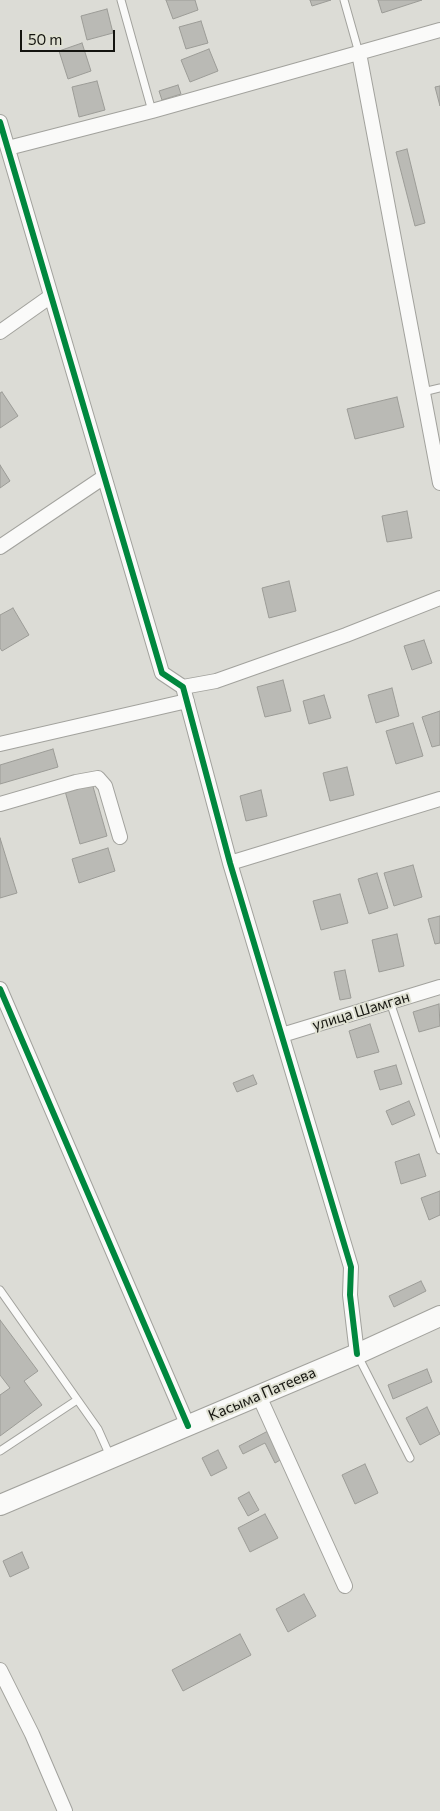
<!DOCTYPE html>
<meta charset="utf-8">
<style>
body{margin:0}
#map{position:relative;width:440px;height:1811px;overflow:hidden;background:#dcdcd6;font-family:Commissioner,sans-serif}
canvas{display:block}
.scale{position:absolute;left:20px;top:30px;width:95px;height:22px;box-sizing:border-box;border:2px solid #14140f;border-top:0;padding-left:6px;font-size:15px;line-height:18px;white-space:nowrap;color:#14140f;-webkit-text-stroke:4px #dfe0d2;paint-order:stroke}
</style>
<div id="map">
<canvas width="440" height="1811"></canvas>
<div class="scale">50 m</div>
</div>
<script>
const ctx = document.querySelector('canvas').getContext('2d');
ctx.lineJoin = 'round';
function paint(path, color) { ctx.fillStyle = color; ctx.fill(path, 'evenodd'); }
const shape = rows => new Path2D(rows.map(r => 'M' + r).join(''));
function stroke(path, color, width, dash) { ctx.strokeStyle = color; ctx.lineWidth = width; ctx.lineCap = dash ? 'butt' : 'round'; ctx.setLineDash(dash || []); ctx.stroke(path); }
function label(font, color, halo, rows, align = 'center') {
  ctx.font = font + ' Commissioner,sans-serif'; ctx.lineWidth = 4; ctx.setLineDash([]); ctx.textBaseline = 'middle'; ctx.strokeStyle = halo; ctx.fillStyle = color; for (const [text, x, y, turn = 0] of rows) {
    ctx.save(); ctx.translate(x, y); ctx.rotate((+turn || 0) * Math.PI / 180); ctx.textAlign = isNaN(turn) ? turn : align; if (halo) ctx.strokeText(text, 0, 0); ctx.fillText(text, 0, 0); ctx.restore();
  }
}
const building = shape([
 [166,0,195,0,198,10,173,19,166,0],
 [310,0,331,0,312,6,310,0],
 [378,0,422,0,382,13,378,0],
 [107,9,113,33,87,40,81,16,107,9],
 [201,21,208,43,186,49,179,27,201,21],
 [82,43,91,71,68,79,59,51,82,43],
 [209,49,218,71,190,82,181,60,209,49],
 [97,81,105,110,79,117,72,87,97,81],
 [178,85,181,94,162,100,159,91,178,85],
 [440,86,440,106,435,87,440,86],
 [407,149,425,223,415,226,396,152,407,149],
 [2,392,18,416,0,428,0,393,2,392],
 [397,397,404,427,355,439,347,409,397,397],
 [0,465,10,481,0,488,0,465],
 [407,511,412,538,387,542,382,516,407,511],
 [289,581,296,611,269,618,262,588,289,581],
 [13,608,29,635,2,651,0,648,0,615,13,608],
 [424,640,432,663,412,670,404,646,424,640],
 [283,680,291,711,265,717,257,687,283,680],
 [392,688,399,716,376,723,368,695,392,688],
 [324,695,331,718,309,724,303,701,324,695],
 [440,711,440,745,432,747,422,717,440,711],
 [413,723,423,756,396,764,386,731,413,723],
 [53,749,58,767,0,784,0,765,53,749],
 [347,767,354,795,330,801,323,773,347,767],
 [92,783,107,836,80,844,65,791,92,783],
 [261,790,267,816,246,821,240,796,261,790],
 [0,838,17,893,0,898,0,838],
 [108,848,115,871,79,883,72,859,108,848],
 [413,865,422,897,394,906,384,873,413,865],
 [377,873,388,908,369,914,358,879,377,873],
 [340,894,348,923,321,930,313,901,340,894],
 [440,916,440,943,435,944,428,919,440,916],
 [397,934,404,966,379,972,372,940,397,934],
 [345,970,351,998,340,1000,334,972,345,970],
 [439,1004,440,1026,419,1032,413,1012,439,1004],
 [370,1024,379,1052,357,1058,349,1031,370,1024],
 [396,1065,402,1084,380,1090,374,1071,396,1065],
 [253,1075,257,1084,237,1092,233,1083,253,1075],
 [409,1101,415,1115,392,1125,386,1111,409,1101],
 [419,1154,426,1176,401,1184,395,1162,419,1154],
 [440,1191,440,1215,429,1220,421,1198,440,1191],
 [421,1281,426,1291,394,1307,389,1296,421,1281],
 [0,1320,38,1371,24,1381,42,1405,0,1436,0,1395,10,1388,0,1375,0,1320],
 [427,1369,432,1382,393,1399,388,1385,427,1369],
 [427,1407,440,1434,420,1445,406,1418,427,1407],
 [268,1431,282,1459,275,1463,265,1443,243,1454,239,1446,268,1431],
 [218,1450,227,1468,211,1476,202,1458,218,1450],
 [365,1464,378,1493,355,1504,342,1475,365,1464],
 [249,1492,259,1510,248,1516,238,1498,249,1492],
 [265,1514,278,1538,250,1552,238,1528,265,1514],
 [22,1552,29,1568,10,1577,3,1561,22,1552],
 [304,1594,316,1616,288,1632,276,1609,304,1594],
 [240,1634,251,1655,183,1691,172,1670,240,1634]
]);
const service = shape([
 [121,0,152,111],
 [344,0,359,53],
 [423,392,440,388],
 [390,1002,440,1150],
 [0,1290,98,1429,110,1456],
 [358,1356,410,1458],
 [0,1451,77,1400]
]);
const minor = shape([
 [359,53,440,483],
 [0,122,162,673,183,687,230,863,351,1267,350,1295,357,1354],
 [8,148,152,111,440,30],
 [0,332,51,296],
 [0,547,104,477],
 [183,687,216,681,346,635,440,598],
 [0,744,187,701],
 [0,804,76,782,98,778,105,786,120,837],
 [230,863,440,799],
 [0,989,188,1426],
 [282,1035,440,987],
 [259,1396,345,1586],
 [0,1670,32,1734,65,1811]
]);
const secondary = shape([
 [0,1505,357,1354,440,1316]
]);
const cycleway = shape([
 [0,122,162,673,183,687,230,863,351,1267,350,1295,357,1354],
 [0,989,188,1426]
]);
const streetNames = [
 ["улица Шамган",361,1011,-17],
 ["Касыма Патеева",262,1394,-23]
];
paint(building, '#babab5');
stroke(building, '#9c9c97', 1);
stroke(service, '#a2a29d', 9);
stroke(minor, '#a2a29d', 16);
stroke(secondary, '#a2a29d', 22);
stroke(service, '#fafaf9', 7);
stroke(minor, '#fafaf9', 14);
stroke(secondary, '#fafaf9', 20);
stroke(cycleway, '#00873e', 6);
label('15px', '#14140f', '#dfe0d2', streetNames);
</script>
